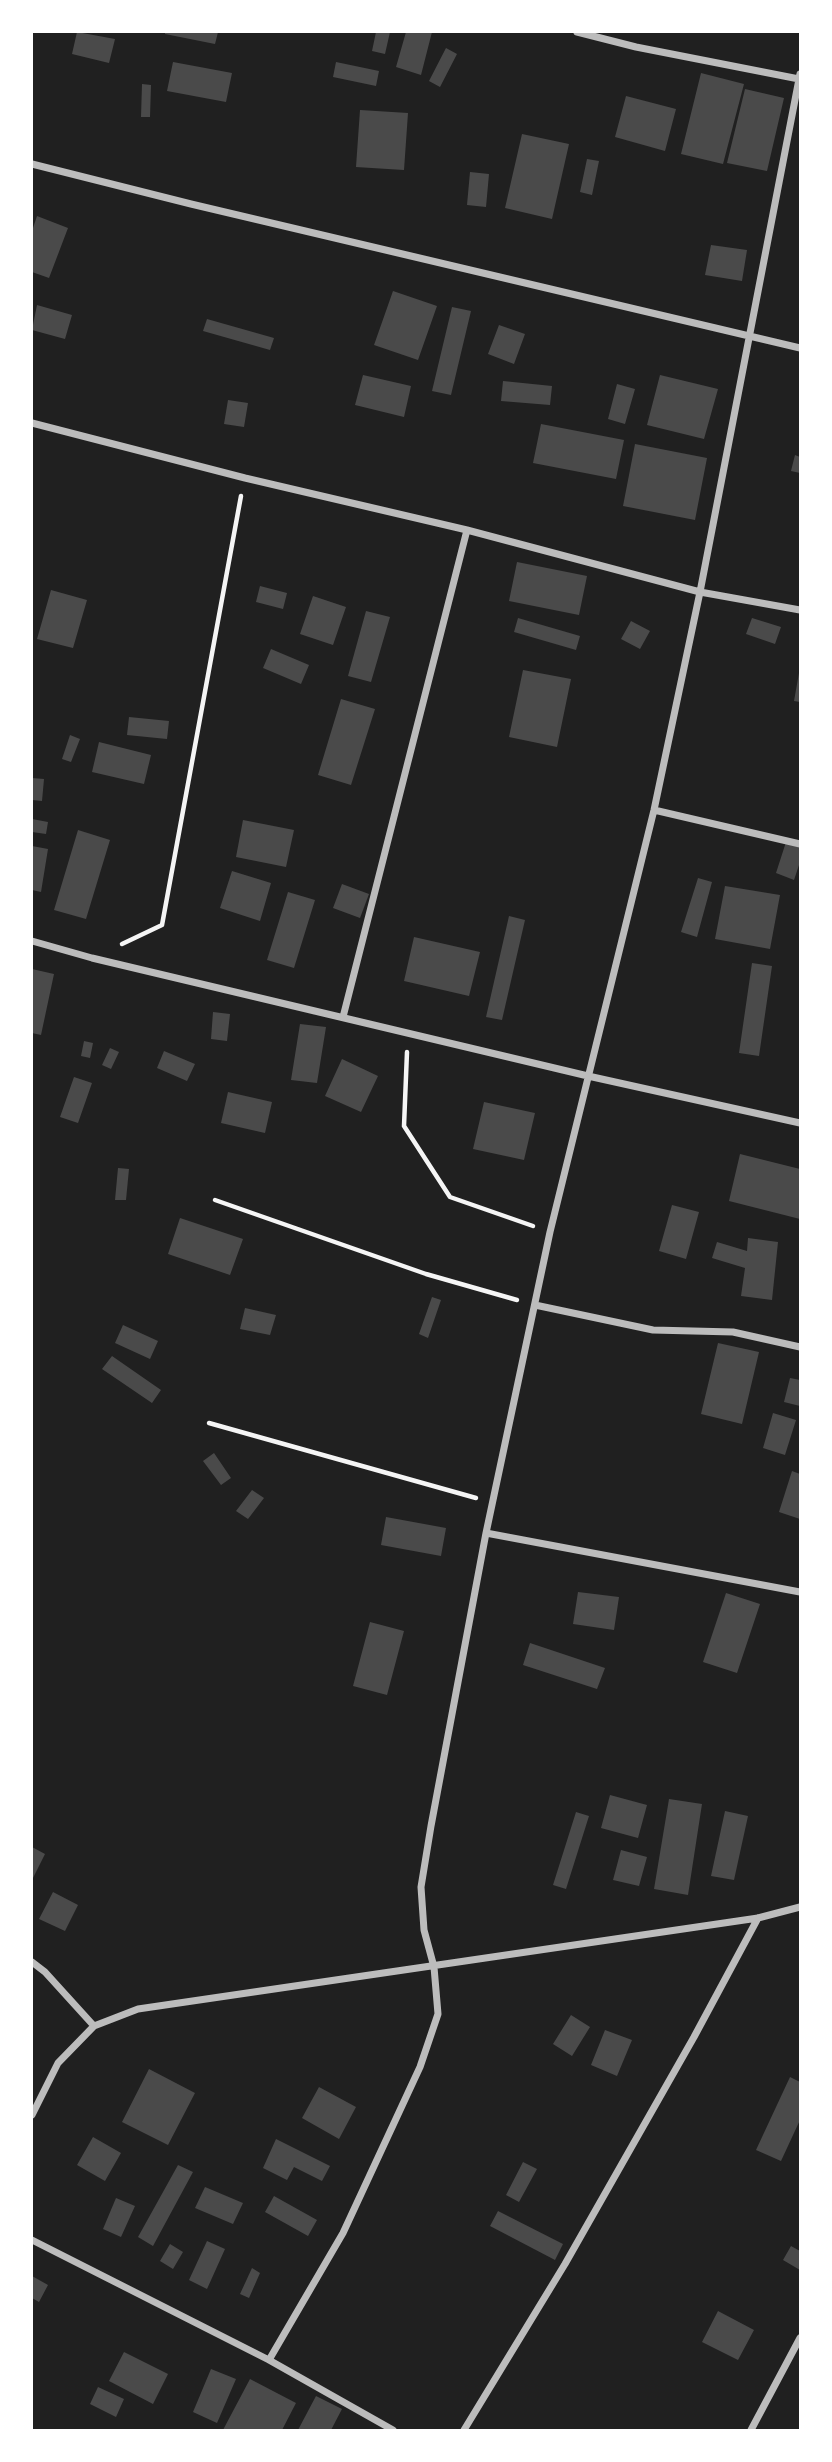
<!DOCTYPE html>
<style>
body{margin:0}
#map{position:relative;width:832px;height:2462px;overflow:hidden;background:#111;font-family:Karla,sans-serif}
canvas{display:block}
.frame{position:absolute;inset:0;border:33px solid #fff;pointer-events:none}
</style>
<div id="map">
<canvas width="832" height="2462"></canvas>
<div class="frame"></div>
</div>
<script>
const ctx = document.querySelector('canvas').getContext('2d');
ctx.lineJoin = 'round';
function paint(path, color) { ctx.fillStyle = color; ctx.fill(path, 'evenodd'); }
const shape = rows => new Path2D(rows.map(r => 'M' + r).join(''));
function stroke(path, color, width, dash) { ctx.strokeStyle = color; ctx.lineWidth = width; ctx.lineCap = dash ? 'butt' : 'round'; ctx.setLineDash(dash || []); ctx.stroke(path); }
const green = shape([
 [32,32,800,32,800,2430,32,2430]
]);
const building = shape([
 [77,32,115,39,109,63,72,54],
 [165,32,218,32,215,44,165,34],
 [376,32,390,32,385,54,372,51],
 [406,32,432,32,421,75,396,67],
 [446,48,457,54,440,87,429,81],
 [173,62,232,73,226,102,167,91],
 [336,62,379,71,376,86,333,77],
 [701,73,744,84,723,164,681,154],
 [142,84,151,85,150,117,141,117],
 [745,89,784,98,767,171,727,163],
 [626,96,676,109,665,151,615,137],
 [360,110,408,113,404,170,356,167],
 [522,134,569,144,552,219,505,208],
 [587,159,599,161,592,195,580,192],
 [470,172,489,174,486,207,467,205],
 [37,216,68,228,49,278,32,272,32,231],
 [711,245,747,250,742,281,705,275],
 [393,291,437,306,418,360,374,345],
 [37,305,72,315,65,339,32,330],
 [452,307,471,311,451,395,432,391],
 [207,319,274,338,270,350,203,331],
 [499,325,525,334,514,364,488,354],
 [363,375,411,386,404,417,355,405],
 [660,375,718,389,704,439,647,425],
 [503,381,552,386,550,405,501,401],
 [617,384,635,389,625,424,608,419],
 [228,400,248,403,244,427,224,424],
 [541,424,624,440,616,479,533,463],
 [635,444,707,458,695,520,623,506],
 [795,455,800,457,800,473,791,471],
 [517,562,587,576,579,615,509,601],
 [260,586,287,593,283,609,256,602],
 [51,590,87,600,73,648,37,639],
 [313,596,346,607,333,645,300,634],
 [366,611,390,617,371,682,348,676],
 [518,618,580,636,576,650,514,632],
 [752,618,781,627,775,644,746,634],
 [631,621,650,631,640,649,621,639],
 [271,649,309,665,301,684,263,668],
 [523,670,571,679,557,747,509,737],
 [799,673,800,673,800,702,794,701],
 [341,699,375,709,351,785,318,775],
 [129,717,169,721,167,739,127,735],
 [70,735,80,739,71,762,62,759],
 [99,742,151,755,144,784,92,772],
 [32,778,44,779,42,801,32,800],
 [32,819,48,822,46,834,32,832],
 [243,820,294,830,286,867,236,857],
 [78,830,110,840,86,919,54,910],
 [786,842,800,847,800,862,794,880,776,873],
 [32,846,48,849,41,892,32,890],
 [232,871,271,883,260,921,220,908],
 [698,878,712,882,697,937,681,932],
 [342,884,369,894,360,918,333,908],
 [725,886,780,895,770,949,715,939],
 [288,892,315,900,294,968,267,960],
 [509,916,525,920,502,1020,486,1017],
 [414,937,480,952,469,996,404,981],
 [752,963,772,966,759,1056,739,1053],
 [32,969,54,974,41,1035,32,1033],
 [213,1012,230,1014,227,1041,211,1039],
 [300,1024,326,1027,317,1083,291,1080],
 [84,1041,93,1043,90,1058,81,1056],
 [110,1048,119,1052,111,1069,102,1065],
 [164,1051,195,1064,187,1081,157,1068],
 [342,1059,378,1076,361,1112,325,1096],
 [74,1077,92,1083,78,1123,60,1117],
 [228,1092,272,1102,265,1133,221,1123],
 [484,1102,535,1113,524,1160,473,1149],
 [740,1154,800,1169,800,1219,729,1201],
 [118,1168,129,1169,126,1200,115,1200],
 [672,1205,699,1212,686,1259,659,1251],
 [180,1218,243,1239,230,1275,168,1254],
 [748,1238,778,1242,772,1300,741,1296,745,1268,712,1258,717,1242,747,1251],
 [432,1297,441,1300,428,1338,419,1334],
 [245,1308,276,1315,270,1335,240,1329],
 [123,1325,158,1341,150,1359,115,1343],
 [718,1343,759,1352,742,1424,701,1414],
 [112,1356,161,1390,152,1403,102,1369],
 [790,1378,800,1380,800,1406,784,1402],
 [773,1413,796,1420,785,1455,763,1448],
 [214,1453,231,1478,221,1485,203,1461],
 [792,1471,800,1474,800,1519,779,1512],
 [252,1490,264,1498,248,1519,236,1511],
 [386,1517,446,1528,441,1556,381,1545],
 [578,1592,619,1597,614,1630,573,1624],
 [726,1593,760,1604,737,1673,703,1662],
 [370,1622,404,1631,387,1695,353,1686],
 [530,1643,605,1668,597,1689,523,1665],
 [610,1795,647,1805,638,1838,601,1828],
 [669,1799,702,1804,688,1895,654,1889],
 [725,1811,748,1816,734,1880,711,1876],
 [576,1812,589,1816,566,1889,553,1885],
 [32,1847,45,1854,32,1880],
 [621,1850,647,1857,639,1886,613,1880],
 [53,1892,78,1905,65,1931,39,1919],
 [571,2015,590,2027,572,2056,553,2044],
 [605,2030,632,2040,617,2076,591,2065],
 [149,2069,195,2093,168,2145,122,2122],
 [790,2077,800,2082,800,2120,781,2161,756,2150],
 [319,2087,356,2107,339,2139,302,2118],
 [93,2137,121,2153,105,2181,77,2165],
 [276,2139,330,2166,322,2181,294,2167,287,2180,263,2168],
 [523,2162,537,2169,519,2202,506,2195],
 [178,2165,193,2172,153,2246,138,2237],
 [205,2187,243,2203,233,2224,195,2208],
 [274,2196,317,2220,308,2236,265,2212],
 [116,2198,135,2206,121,2237,103,2229],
 [498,2211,563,2244,555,2260,490,2226],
 [207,2241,225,2249,207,2289,189,2280],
 [170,2244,183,2252,173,2269,160,2261],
 [791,2246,800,2251,800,2270,783,2260],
 [252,2268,260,2273,249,2298,240,2294],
 [32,2276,48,2285,39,2302,32,2298],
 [718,2311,754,2330,738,2360,702,2342],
 [124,2352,168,2374,153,2404,109,2381],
 [211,2369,236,2379,217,2423,193,2412],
 [250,2379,296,2403,282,2430,223,2430],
 [98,2387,124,2399,116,2417,90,2404],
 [316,2396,342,2409,331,2430,298,2430]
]);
const path = shape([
 [122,944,162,925,241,496],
 [407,1052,404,1126,450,1197,533,1226],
 [215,1200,426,1274,517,1300],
 [209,1423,476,1498]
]);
const minor = shape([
 [577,32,636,47,799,79],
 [32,164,191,204,800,348],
 [32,423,245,478,467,530,700,592,800,610],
 [654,810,800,844],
 [32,941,92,958,588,1076,800,1123],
 [343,1017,467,530],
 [535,1305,653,1330,733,1332,800,1347],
 [486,1533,800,1592],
 [32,1962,45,1972,94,2026],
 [32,2115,58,2063,94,2026,138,2009,758,1918,800,1907],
 [32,2240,269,2360,393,2430],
 [269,2360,343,2233,420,2067,438,2014,434,1967,424,1930,421,1887,431,1826,486,1533,550,1232,654,810,700,592,800,74],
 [464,2430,565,2264,694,2037,758,1918],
 [751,2430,800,2338]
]);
paint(green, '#202020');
paint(building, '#4a4a4a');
stroke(path, '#f5f5f5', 4.5);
stroke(minor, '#bcbcbc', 7);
</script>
